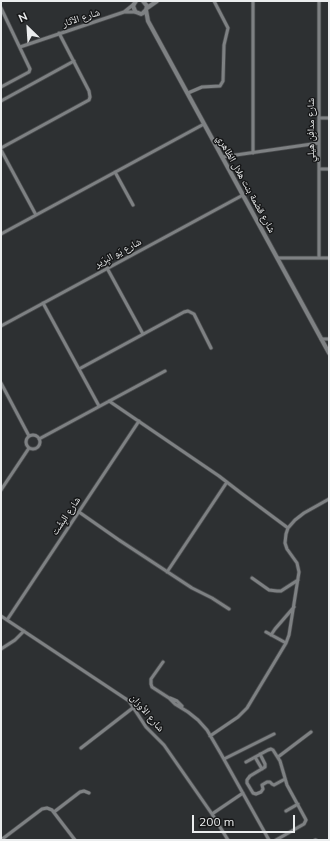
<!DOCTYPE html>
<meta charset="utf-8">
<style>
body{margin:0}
#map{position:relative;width:330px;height:841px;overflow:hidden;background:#2d3032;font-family:Mulish,sans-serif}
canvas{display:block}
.frame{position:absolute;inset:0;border:2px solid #ebedee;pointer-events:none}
.north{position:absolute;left:8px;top:8px;width:40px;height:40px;-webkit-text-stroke:3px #171819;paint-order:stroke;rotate:335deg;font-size:11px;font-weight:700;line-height:16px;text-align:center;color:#ebedee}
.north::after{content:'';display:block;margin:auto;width:14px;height:18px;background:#ebedee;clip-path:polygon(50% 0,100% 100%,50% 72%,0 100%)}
.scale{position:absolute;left:192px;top:815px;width:103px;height:18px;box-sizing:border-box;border:2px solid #ebedee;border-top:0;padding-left:5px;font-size:12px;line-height:14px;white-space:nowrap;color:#ebedee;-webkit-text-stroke:3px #171819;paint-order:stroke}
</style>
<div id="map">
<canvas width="330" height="841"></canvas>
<div class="frame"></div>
<div class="north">N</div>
<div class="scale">200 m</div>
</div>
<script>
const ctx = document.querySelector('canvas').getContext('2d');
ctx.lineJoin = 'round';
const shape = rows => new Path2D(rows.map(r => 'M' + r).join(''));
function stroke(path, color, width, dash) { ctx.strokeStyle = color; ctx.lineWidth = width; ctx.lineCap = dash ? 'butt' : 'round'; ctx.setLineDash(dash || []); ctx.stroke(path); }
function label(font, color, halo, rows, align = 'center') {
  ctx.font = font + ' Mulish,"Noto Naskh Arabic",sans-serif'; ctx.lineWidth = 3; ctx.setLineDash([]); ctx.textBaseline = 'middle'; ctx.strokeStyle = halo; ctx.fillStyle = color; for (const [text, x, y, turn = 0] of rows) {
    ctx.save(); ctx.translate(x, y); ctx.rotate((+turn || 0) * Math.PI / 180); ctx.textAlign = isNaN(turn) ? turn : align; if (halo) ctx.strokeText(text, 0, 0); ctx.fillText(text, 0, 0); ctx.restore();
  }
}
const street = shape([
 [253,1,253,153],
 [1,8,30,69,29,72,1,87],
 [124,12,136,12],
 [20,47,124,12,134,4],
 [188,93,202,87,220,86,223,81,224,45,228,28,214,1],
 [1,101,74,61],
 [319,118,329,118],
 [1,148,89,100,90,97,89,91,59,33],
 [1,150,36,215],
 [222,157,319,143],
 [319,169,329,169],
 [115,172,133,205],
 [1,234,204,124],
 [278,258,329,258],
 [319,258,319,1],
 [107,268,143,334],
 [43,303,99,406],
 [1,326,243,195],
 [321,339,329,339],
 [79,369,184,312,188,311,194,314,211,348],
 [1,383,29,436],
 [109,401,219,476,241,493,288,528],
 '26 442a7 7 0 1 1 14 0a7 7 0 1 1-14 0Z',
 [39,439,165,371],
 [1,490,29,448],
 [79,512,119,540,192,588,212,598,229,609],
 [167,572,227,482],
 [252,578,269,590,277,591,281,591,298,580],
 [1,616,129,701,146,727,164,745,212,814,228,840],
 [7,620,139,421],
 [266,632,286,643],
 [271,635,275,629,294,607],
 [1,649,15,640,24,631],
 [163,662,151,679,151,684,152,687,169,698,175,704,188,712,198,720,207,730,221,754,269,840],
 [170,698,177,701,182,706],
 [210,736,238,717,247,708,286,643,289,635,299,572,297,563,287,549,285,543,286,534,288,528,295,520,304,513,329,499],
 [81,748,134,707],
 [260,754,265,764,265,767,250,776,247,780,247,783,253,793,256,794,261,792,263,789,262,785,267,782,270,782,272,784,274,785,285,779],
 [255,757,262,769],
 [278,757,311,732],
 [224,759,274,734],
 [246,762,268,750,271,749,273,750,280,761,287,785,305,818,306,820,304,824,276,840],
 [286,811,298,804],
 [54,812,80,792,84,791,89,793],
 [212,814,243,793],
 [1,840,42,809,47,808,52,810,75,840],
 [315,840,316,840]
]);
const secondary = shape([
 [136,1,134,4,133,6,135,11,136,12,141,14,143,13,146,10],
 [143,1,147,6,146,10,148,21,329,353],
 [147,8,157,1]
]);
const streetNames = [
 ["شارع الآثار",81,18,-18],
 ["شارع مدافِن هيلي",311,130,-90],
 ["شارع قضمة بنت هلال الظاهري",246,184,61],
 ["شارع يَو البِرَير",118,253,-28],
 ["شارع البِشْت",66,516,-56],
 ["شارع الأوزان",147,713,49]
];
stroke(street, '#494b4d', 4.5);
stroke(secondary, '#494b4d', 5.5);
stroke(street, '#7e8183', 3);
stroke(secondary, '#7e8183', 4);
label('10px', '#ebedee', '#171819', streetNames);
</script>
